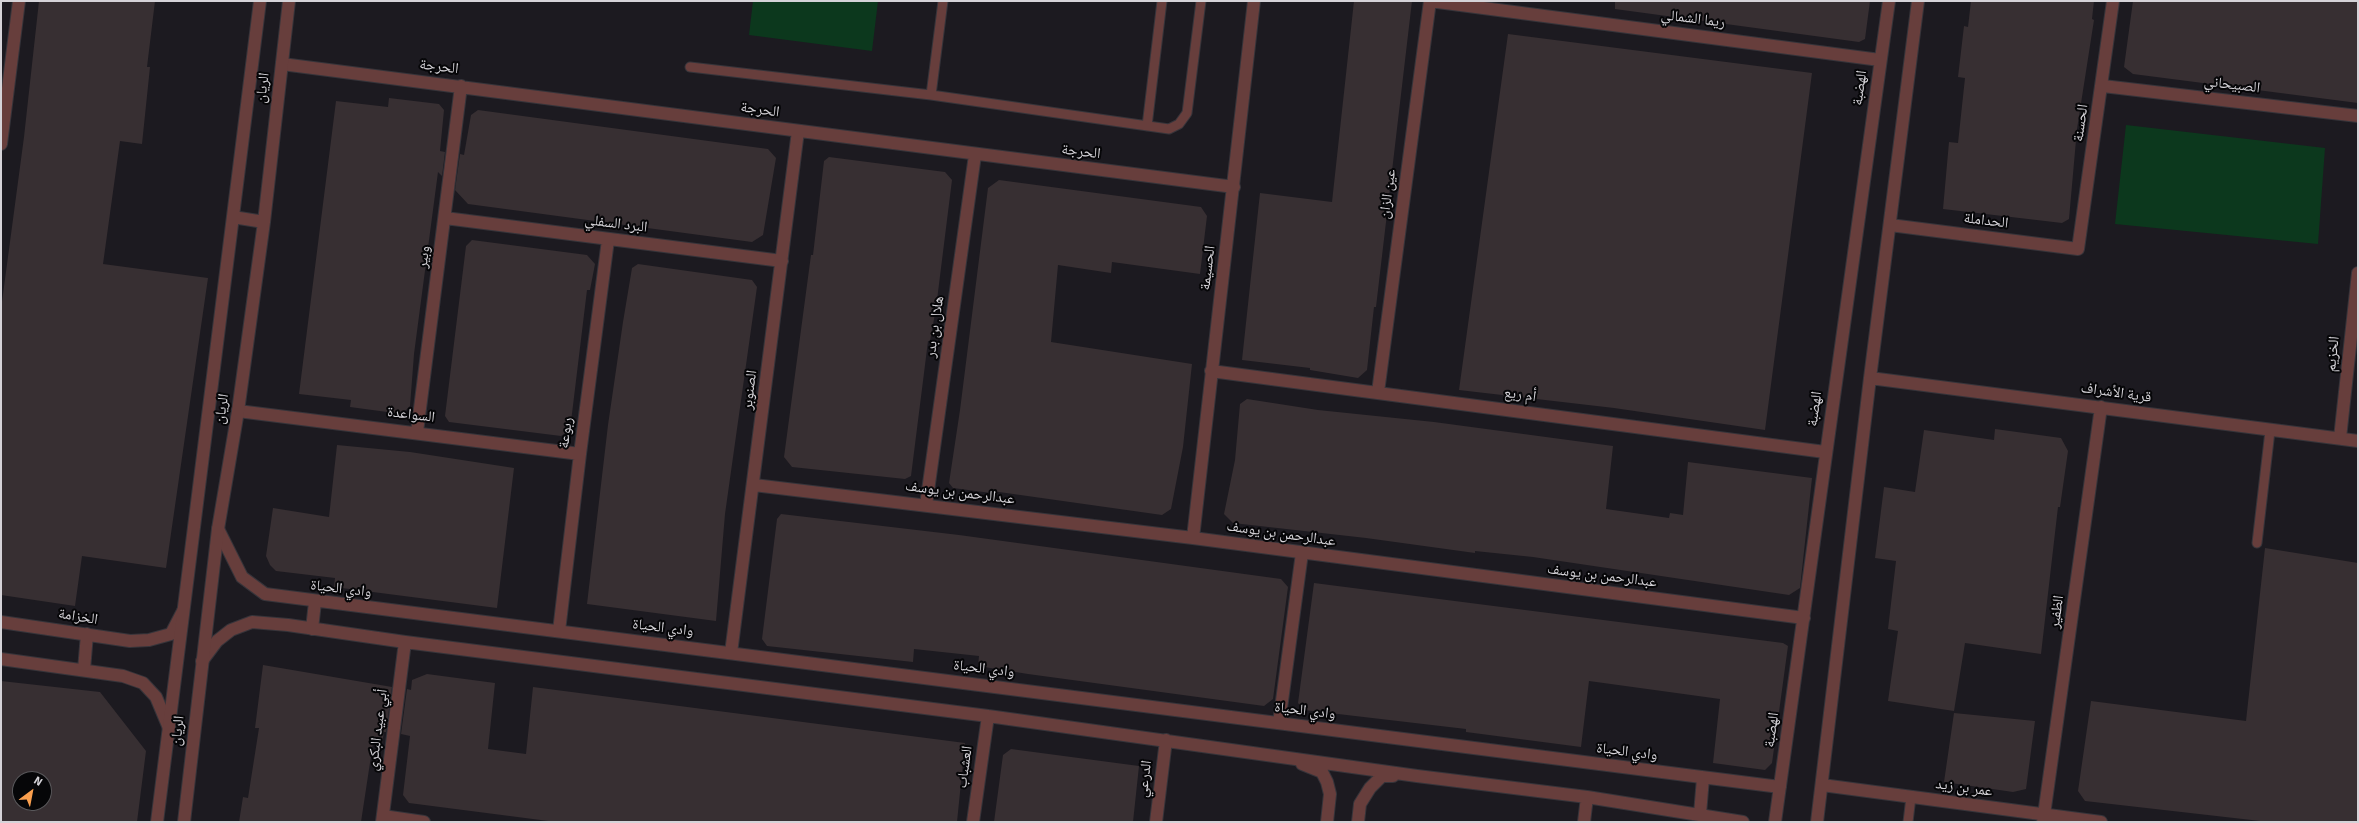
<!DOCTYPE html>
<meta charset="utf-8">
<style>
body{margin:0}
#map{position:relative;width:2359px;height:823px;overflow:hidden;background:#1c1a20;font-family:Signika,sans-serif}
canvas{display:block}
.frame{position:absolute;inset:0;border:2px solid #d5d3d8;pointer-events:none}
.north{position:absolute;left:12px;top:771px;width:40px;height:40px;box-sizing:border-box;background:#060608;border:1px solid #59585b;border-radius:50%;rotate:32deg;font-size:11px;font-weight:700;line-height:16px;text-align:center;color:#d5d3d8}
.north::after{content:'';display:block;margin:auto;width:14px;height:18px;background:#fa9f4e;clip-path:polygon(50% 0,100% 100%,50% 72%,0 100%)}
</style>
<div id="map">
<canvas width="2359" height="823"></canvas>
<div class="frame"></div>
<div class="north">N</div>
</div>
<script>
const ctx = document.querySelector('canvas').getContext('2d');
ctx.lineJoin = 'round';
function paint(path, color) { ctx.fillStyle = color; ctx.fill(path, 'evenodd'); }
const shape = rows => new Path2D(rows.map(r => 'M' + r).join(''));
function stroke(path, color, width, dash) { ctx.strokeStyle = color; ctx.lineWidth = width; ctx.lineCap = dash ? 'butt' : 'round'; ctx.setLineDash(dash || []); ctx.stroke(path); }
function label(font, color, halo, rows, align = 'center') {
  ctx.font = font + ' Signika,"Noto Naskh Arabic",sans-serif'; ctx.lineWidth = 4; ctx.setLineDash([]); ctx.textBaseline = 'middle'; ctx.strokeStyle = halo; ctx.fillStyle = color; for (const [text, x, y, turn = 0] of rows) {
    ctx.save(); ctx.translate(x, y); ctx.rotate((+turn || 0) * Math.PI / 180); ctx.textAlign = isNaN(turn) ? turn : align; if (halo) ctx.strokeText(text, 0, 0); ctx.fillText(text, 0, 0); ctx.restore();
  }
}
const green = shape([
 [753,1,878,1,872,51,749,35],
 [2126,125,2325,148,2318,244,2115,224]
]);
const building = shape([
 [39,1,155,1,147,67,150,67,142,144,120,141,103,264,208,278,166,568,82,556,75,606,1,595,1,309,24,137],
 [1354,1,1412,1,1376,307,1374,307,1367,370,1358,378,1310,370,1310,368,1242,360,1260,193,1332,202],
 [1615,1,1870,1,1865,39,1859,42,1615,9],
 [1971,1,2094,1,2092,19,2094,20,2077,129,2069,219,2062,223,1943,209,1949,142,1958,143,1965,78,1958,77,1964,26,1968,27],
 [2133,1,2358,1,2358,103,2133,74,2124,67],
 [1508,34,1812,73,1765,430,1614,408,1459,390],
 [389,98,439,104,444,110,440,151,445,152,442,176,438,172,414,354,410,406,402,414,350,407,351,400,299,394,336,101,388,107],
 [478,110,768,149,776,158,763,235,752,242,468,204,455,190,460,154,464,155,471,115],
 [829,157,945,172,952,180,936,308,930,341,928,341,923,381,911,476,905,479,792,467,784,457,811,255,813,255,824,161],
 [999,180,1201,207,1207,216,1200,274,1112,262,1111,273,1058,265,1051,342,1192,364,1183,447,1171,509,1162,515,992,491,991,493,953,488,949,483,960,410,988,188],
 [472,240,587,255,595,264,590,290,587,290,570,430,561,436,449,422,445,416,466,246],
 [638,264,752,280,757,287,725,514,716,621,587,604,608,425,623,322,632,268],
 [1247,399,1318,410,1434,422,1613,446,1606,509,1669,518,1670,513,1683,515,1688,462,1812,478,1800,588,1789,595,1533,557,1475,551,1475,553,1366,538,1233,523,1224,514,1235,460,1240,404],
 [1995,429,2061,438,2068,451,2060,507,2058,507,2041,654,1965,643,1954,711,1888,701,1898,631,1888,629,1896,561,1875,558,1884,487,1915,492,1924,430,1994,440],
 [337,445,410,452,514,468,497,608,334,587,335,578,276,571,270,565,266,556,273,508,329,517],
 [781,514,959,535,1281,579,1288,587,1273,699,1264,706,1028,674,978,666,979,656,914,649,913,662,767,646,762,639,777,519],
 [2265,548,2358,563,2358,822,2269,822,2085,801,2078,791,2091,701,2246,721],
 [1314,583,1783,643,1788,646,1772,763,1765,770,1713,763,1720,699,1589,681,1581,747,1466,732,1466,729,1304,710,1298,703],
 [263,665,392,687,386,732,384,732,382,744,373,743,361,822,239,822,243,797,248,798,259,728,255,728],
 [427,674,495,683,488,749,526,754,533,687,965,743,957,822,556,822,409,803,403,795,410,736,401,734,407,689,411,690,412,680],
 [1,681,100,692,146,751,137,822,1,822],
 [20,779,44,779,44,803,20,803],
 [1954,713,2035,721,2026,789,2013,792,1944,782],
 [1011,749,1139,766,1133,822,994,822,1003,755]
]);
const service = shape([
 [690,67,931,95,1169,129,1179,124,1187,113,1201,1],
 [931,95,943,1],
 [1147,126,1162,1],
 [2257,543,2270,431],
 [1908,822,1911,797]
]);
const minor = shape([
 [1430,1,1880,60],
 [282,64,1234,187],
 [2103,86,2358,116],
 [1,144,19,1],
 [445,218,782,261],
 [1890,225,2078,249,2113,1],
 [1211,371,1825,452],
 [1870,378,2358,441],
 [1378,392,1430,1],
 [238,411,580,454],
 [417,432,461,86],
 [2340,438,2358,273],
 [754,485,1193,538,1804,618],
 [926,505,975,155],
 [218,529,242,577,265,594,1780,787],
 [1193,538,1254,1],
 [1,622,130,641,149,640,171,634,183,611],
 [312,629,315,602],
 [559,631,580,454,608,240],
 [731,653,798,131],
 [1,659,123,676,143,683,156,697,169,728],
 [202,661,217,641,231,630,252,622,288,625,405,642,988,716,1417,776,1587,797,1743,822],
 [84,670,87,634],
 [1279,723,1302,553],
 [1302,764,1322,772,1327,782,1330,794,1327,822],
 [1822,785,2101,822],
 [1700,814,1703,778],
 [383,816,424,822],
 [382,822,405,642],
 [973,822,988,716],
 [1156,822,1166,740],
 [1358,822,1360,804,1370,788,1382,776,1393,776],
 [1584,822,1587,797],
 [1775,822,1889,1],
 [1817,822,1870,378,1918,1],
 [2043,822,2101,407]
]);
const tertiary = shape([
 [233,217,264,222],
 [157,822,260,1],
 [184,822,218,529,238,411,264,222,289,1]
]);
const streetNames = [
 ["ريما الشمالي",1693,19,7],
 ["الحرجة",439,67,7],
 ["الصبيحاني",2232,85,7],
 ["الريان",263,88,-83],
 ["الهضبة",1860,88,-82],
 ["الحرجة",760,110,8],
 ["الحسنة",2081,123,-82],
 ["الحرجة",1081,152,7],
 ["عين الزان",1388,194,-82],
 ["الحداملة",1986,221,7],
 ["البرد السفلي",616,224,7],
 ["وبير",424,257,-83],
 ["الحسيمة",1208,268,-83],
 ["هلال بن بدر",935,327,-82],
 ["الخزيم",2333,354,-84],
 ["الصنوبر",750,390,-83],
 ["قرية الأشراف",2116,393,8],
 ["أم ريع",1520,395,8],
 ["الريان",222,409,-81],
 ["الهضبة",1815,409,-82],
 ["السواعدة",411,415,7],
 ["ربوعة",566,433,-82],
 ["عبدالرحمن بن يوسف",960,493,7],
 ["عبدالرحمن بن يوسف",1281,534,8],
 ["عبدالرحمن بن يوسف",1602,576,7],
 ["وادي الحياة",341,589,7],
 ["الظفير",2057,612,-82],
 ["الخزامة",78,617,9],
 ["وادي الحياة",663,628,7],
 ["وادي الحياة",984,669,7],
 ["وادي الحياة",1305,711,7],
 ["أبي عبيد البكري",378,730,-83],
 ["الهضبة",1772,730,-82],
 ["الريان",178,731,-84],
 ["وادي الحياة",1627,752,7],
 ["العشباب",965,767,-82],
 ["الدرعي",1145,779,-83],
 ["عمر بن زيد",1964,788,8]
];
paint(green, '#0c381d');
paint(building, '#372f32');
stroke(service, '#36343a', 11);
stroke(minor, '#36343a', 14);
stroke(tertiary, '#36343a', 14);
stroke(service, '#673e3c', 9);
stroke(minor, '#673e3c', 12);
stroke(tertiary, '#673e3c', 12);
label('15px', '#d5d3d8', '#060608', streetNames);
</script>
